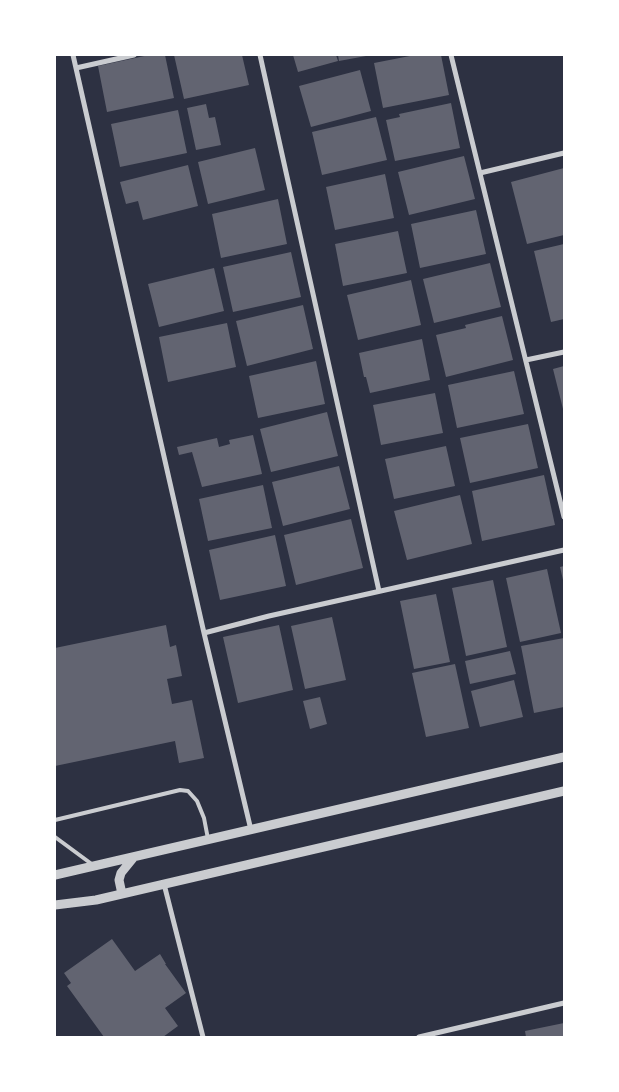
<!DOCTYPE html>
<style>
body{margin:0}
#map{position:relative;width:619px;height:1092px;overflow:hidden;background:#2d3142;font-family:"Archivo Narrow",sans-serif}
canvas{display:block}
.frame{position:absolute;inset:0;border:56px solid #fff;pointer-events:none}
</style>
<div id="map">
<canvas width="619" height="1092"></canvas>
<div class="frame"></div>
</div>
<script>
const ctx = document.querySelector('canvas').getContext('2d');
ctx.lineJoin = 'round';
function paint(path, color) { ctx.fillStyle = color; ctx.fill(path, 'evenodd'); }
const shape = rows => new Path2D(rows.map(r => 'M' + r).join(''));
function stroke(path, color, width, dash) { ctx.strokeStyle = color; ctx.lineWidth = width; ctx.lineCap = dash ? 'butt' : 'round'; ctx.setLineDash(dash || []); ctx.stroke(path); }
const building = shape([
 [149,55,165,55,174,98,107,112,98,66],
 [174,55,242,55,249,85,184,99],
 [293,55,336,55,338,61,298,72],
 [338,55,366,55,366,56,339,61],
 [415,55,441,55,449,95,383,108,374,63],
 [360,70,371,111,311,127,299,86],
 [451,103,460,148,395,161,386,120,400,117,399,114],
 [206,104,209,118,215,117,221,145,196,150,187,108],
 [178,110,187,153,120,167,111,124],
 [376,117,387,160,322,175,312,132],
 [255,148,265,190,208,204,198,162],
 [464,156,475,199,409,215,398,172],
 [188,165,198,206,143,220,138,201,126,204,120,182],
 [564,168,564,235,527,244,511,182],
 [385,174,394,218,335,230,326,187],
 [278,199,287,244,221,258,212,214],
 [476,210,486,254,420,268,411,224],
 [398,231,407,273,343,286,335,244],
 [564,244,564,319,551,322,534,251],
 [291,252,301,297,233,312,223,267],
 [490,263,501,307,434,323,423,279],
 [214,268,224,311,159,327,148,284],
 [411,280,421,325,358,340,347,295],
 [303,305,313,349,247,366,236,321],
 [502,316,513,360,446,377,436,335,466,328,465,325],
 [227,323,236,367,168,382,159,337],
 [422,339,430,380,370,393,366,377,364,377,359,353],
 [316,361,325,404,258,418,249,376],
 [564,366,564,409,563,409,553,369],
 [514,371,524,414,457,428,448,385],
 [435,393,443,433,381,445,373,405],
 [327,412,338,456,271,472,260,429],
 [528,424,538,468,470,483,460,438],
 [253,435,262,474,202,487,192,452,179,455,177,447,217,438,219,447,230,444,229,440],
 [446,446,455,486,394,499,385,459],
 [339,466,350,509,283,526,272,482],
 [544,475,555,525,482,541,472,491],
 [263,485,272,528,208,541,199,499],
 [460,495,472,544,407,560,394,511],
 [351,519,363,568,296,585,284,535],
 [275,535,286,586,220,600,209,550],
 [564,566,564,580,563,580,560,567],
 [547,569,561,633,520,642,506,578],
 [493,580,507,647,466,656,452,588],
 [436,594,450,662,414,669,400,601],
 [332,617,346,680,305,689,291,626],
 [166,625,170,647,176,645,182,676,167,679,172,704,192,700,204,758,179,763,175,741,55,766,55,648],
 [279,625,293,690,238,703,223,637],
 [564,638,564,707,534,713,521,646],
 [510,651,516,674,470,684,465,661],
 [455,664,469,728,426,737,412,673],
 [514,680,523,717,480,727,471,691],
 [320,697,327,724,310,729,303,701],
 [112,939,135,971,160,954,166,964,165,964,186,993,165,1008,178,1026,163,1037,104,1037,67,986,71,983,64,973],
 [564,1023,564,1037,526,1037,525,1031]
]);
const service = shape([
 [55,820,180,790,188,791,197,801,204,818,208,839],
 [55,837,93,865]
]);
const minor = shape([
 [73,55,204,633,251,830],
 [260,55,379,591],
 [451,55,564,517],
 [76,68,134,55],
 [480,173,564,153],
 [526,360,564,352],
 [204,633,269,616,564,550],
 [164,884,203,1037],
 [419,1037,564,1003]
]);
const tertiary = shape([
 [55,875,564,757],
 [122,894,119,880,121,873,134,857],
 [55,905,96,900,564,791]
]);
paint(building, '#626471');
stroke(service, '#caccd0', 4);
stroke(minor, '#caccd0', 5);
stroke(tertiary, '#caccd0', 9);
</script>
